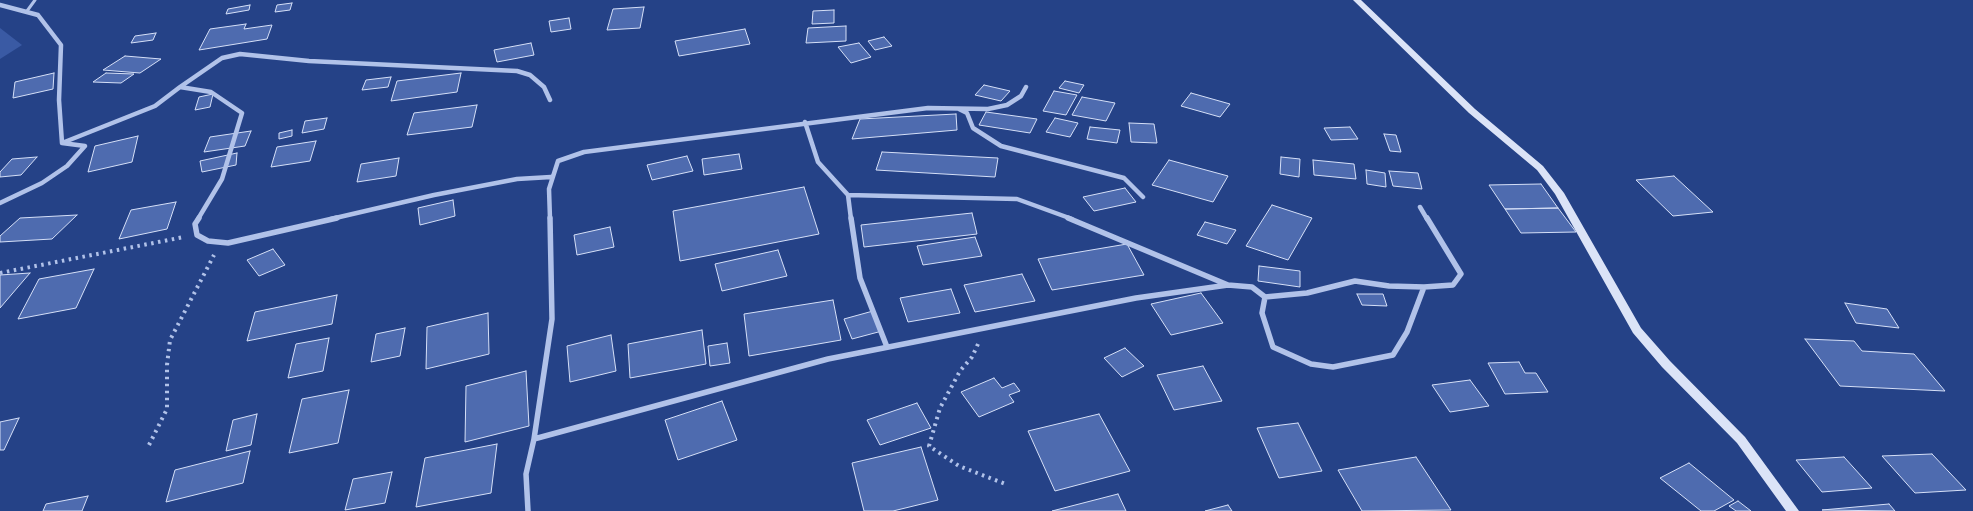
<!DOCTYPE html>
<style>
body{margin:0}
canvas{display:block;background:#254287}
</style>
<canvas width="1973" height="511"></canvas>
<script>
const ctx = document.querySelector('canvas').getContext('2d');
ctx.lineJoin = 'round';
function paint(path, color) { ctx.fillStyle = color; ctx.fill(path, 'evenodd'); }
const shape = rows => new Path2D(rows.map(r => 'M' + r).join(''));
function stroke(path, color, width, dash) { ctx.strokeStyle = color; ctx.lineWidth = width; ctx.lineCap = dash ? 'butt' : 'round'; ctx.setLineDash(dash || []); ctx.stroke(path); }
const green = shape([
 [0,28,22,45,0,59]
]);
const building = shape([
 [292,3,290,10,275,12,277,5,292,3],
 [250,5,249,10,226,14,228,9,250,5],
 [644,7,640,28,607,30,613,9,644,7],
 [834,10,834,23,812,24,813,11,834,10],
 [569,18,571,29,551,32,549,21,569,18],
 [246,24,244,29,272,25,267,39,199,50,210,29,246,24],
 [846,26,846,41,806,43,808,28,846,26],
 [745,29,750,44,679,56,675,41,745,29],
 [156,33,153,40,131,43,135,36,156,33],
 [884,37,892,46,875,50,868,41,884,37],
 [531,43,534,55,497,62,494,50,531,43],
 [859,43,871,57,851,63,838,47,859,43],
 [125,56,161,59,140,73,103,70,125,56],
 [54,73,53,89,13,98,15,82,54,73],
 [106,73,134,74,121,83,93,82,106,73],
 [461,73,457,92,391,101,397,81,461,73],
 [391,77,388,87,362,90,366,80,391,77],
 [1065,81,1084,85,1079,93,1059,88,1065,81],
 [984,85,1010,91,1001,101,975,95,984,85],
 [1054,91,1077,95,1066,115,1043,111,1054,91],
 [1191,93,1230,104,1220,117,1181,106,1191,93],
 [213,94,210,107,195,110,199,97,213,94],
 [1082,97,1115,103,1106,121,1072,115,1082,97],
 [477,105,472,127,407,135,414,113,477,105],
 [986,112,1037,119,1030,133,979,125,986,112],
 [956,114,957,130,852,139,860,119,956,114],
 [327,118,324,129,302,133,305,121,327,118],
 [1055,118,1078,123,1070,137,1046,132,1055,118],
 [1129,123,1154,124,1157,143,1131,142,1129,123],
 [1090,127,1120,130,1117,143,1087,139,1090,127],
 [1350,127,1358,139,1331,140,1324,128,1350,127],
 [292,130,292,136,279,139,279,133,292,130],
 [251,131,245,146,204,152,210,137,251,131],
 [1384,134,1396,135,1401,152,1390,151,1384,134],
 [138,136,132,162,88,172,95,146,138,136],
 [316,141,310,161,271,167,277,147,316,141],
 [882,152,998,158,995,177,876,170,882,152],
 [237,153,236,165,202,172,200,161,237,153],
 [739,154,742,169,704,175,702,159,739,154],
 [687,156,693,171,652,180,647,165,687,156],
 [37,157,21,175,0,177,0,172,12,159,37,157],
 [1281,157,1300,159,1299,177,1280,174,1281,157],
 [399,158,396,176,357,182,361,164,399,158],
 [1169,160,1228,176,1213,202,1152,185,1169,160],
 [1313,160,1354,164,1356,179,1314,175,1313,160],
 [1366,170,1385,173,1386,187,1367,184,1366,170],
 [1389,171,1418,173,1422,189,1393,186,1389,171],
 [1674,176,1713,212,1673,216,1636,180,1674,176],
 [1541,184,1558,208,1505,209,1489,185,1541,184],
 [804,187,819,234,680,261,673,211,804,187],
 [1125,188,1136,202,1094,211,1083,197,1125,188],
 [453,200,455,216,420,225,418,208,453,200],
 [176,202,167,229,119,239,131,210,176,202],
 [1272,205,1312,218,1288,260,1246,246,1272,205],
 [1558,208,1576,232,1521,233,1505,209,1558,208],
 [972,213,977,234,864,247,861,225,972,213],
 [77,215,52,239,0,242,0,236,20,218,77,215],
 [1205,222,1236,230,1227,244,1197,235,1205,222],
 [610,227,614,247,577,255,574,235,610,227],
 [975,237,982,256,923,265,917,246,975,237],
 [1127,244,1144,275,1052,290,1038,259,1127,244],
 [273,249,285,265,259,276,247,260,273,249],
 [778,250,787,276,722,291,715,264,778,250],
 [1259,266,1300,271,1300,287,1258,281,1259,266],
 [94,269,76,308,18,319,39,279,94,269],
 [30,273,0,308,0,275,30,273],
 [1022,274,1035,301,975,312,964,285,1022,274],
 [951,289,960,313,908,322,900,298,951,289],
 [1201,293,1223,323,1171,335,1151,304,1201,293],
 [1357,294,1383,294,1387,306,1362,305,1357,294],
 [337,295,332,324,247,341,255,312,337,295],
 [833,300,841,340,749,356,744,314,833,300],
 [1845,303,1887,309,1899,328,1856,323,1845,303],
 [873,311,882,331,852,339,844,319,873,311],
 [488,313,489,354,426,369,427,327,488,313],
 [405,328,400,356,371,362,376,334,405,328],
 [702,330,706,364,630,378,628,344,702,330],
 [611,335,616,371,570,382,567,346,611,335],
 [329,338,323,371,288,378,296,344,329,338],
 [1805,339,1854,341,1862,351,1914,354,1945,391,1840,386,1805,339],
 [727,343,730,363,710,366,708,346,727,343],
 [1125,348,1144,366,1122,377,1104,358,1125,348],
 [1519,362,1525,373,1536,373,1548,392,1505,394,1488,363,1519,362],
 [1203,366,1222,401,1174,410,1157,375,1203,366],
 [526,371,529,426,465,442,466,386,526,371],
 [994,378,1002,388,1014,383,1020,391,1009,395,1014,402,979,417,961,392,994,378],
 [1470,380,1489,406,1450,412,1432,385,1470,380],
 [349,390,338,443,289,453,302,399,349,390],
 [722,401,737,440,678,460,665,420,722,401],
 [917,403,931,428,880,445,867,420,917,403],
 [257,414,251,445,226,451,233,420,257,414],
 [1099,414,1130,471,1055,491,1028,431,1099,414],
 [19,418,4,450,0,450,0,422,19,418],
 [1298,423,1322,471,1279,478,1257,428,1298,423],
 [497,444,491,493,416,507,425,458,497,444],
 [921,447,938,500,893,511,864,511,852,463,921,447],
 [250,451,243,483,166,502,175,470,250,451],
 [1932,454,1966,490,1915,493,1882,456,1932,454],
 [1416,457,1451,510,1362,511,1338,470,1416,457],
 [1844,457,1872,488,1822,492,1796,460,1844,457],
 [1689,463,1734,500,1714,511,1701,511,1660,478,1689,463],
 [392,472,385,503,345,510,353,479,392,472],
 [1118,494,1126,511,1052,511,1118,494],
 [88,496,82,511,43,511,46,504,88,496],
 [1738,501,1751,511,1736,511,1729,506,1738,501],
 [1889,504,1895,511,1822,510,1889,504],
 [1228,505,1232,511,1205,511,1228,505]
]);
const path = shape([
 [0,273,184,237],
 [978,344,972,357,960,371,940,408,929,446,959,466,1008,485],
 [149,445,167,409,167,365,170,340,214,255]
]);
const lane = shape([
 [27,11,35,0]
]);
const streetFar1 = shape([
 [0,5,38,15,61,45,59,100,62,143,85,146,67,166,42,183,0,203],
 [959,109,967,113,973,128,1001,146,1124,178,1143,197],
 [805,122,818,162,848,195,851,219],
 [62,143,155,106,180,87],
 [848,195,1017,199,1072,219],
 [1420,207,1427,219],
 [198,219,222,179,242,113,211,92,180,87,222,58,240,54,309,61,517,71,530,75,544,87,550,100],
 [331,219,434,195,517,179,551,177],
 [550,219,549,189,558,161,584,152,928,108,988,109,1007,105,1021,96,1026,87]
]);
const street = shape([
 [199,218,195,224,197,235,208,241,228,243,337,218],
 [851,218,860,278,887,347],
 [1068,218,1228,285],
 [1265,297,1262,313,1273,347,1311,364,1333,367,1393,355,1407,332,1424,287],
 [534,439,552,319,550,218],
 [528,511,526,474,534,439,828,359,1136,298,1228,285,1252,287,1265,297,1307,293,1355,281,1389,286,1424,287,1453,285,1461,274,1427,218]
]);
const secondary = shape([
 [1353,0,1361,0,1475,109,1543,166,1564,193,1641,328,1670,361,1745,437,1799,511,1786,511,1737,443,1662,367,1633,333,1555,194,1537,170,1469,113,1353,0]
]);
paint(green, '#3a5aa4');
paint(building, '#4e6baf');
stroke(building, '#d5dff7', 1);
stroke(path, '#b1c2e9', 4, [2.5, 4.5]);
stroke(lane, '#b1c2e9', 3);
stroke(streetFar1, '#b1c2e9', 4.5);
stroke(street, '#b1c2e9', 5.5);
paint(secondary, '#dbe3f7');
</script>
